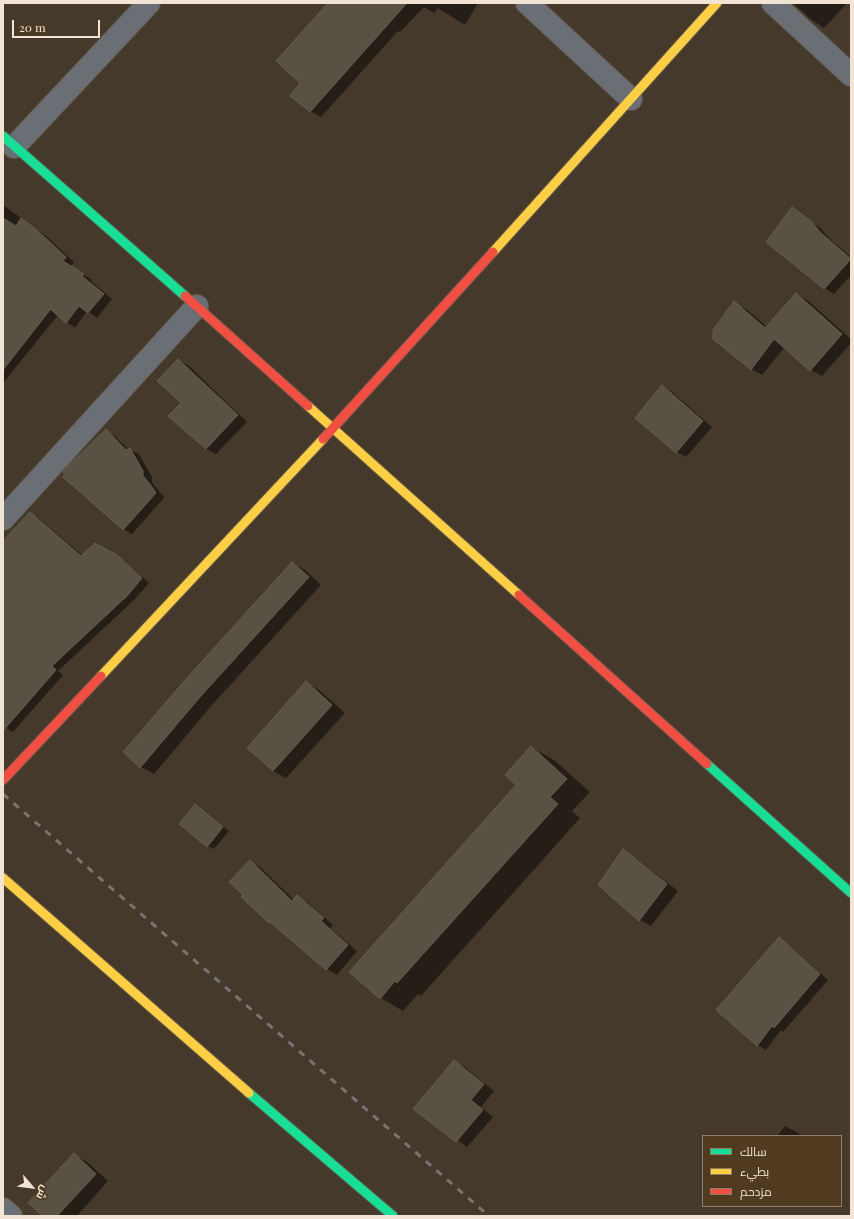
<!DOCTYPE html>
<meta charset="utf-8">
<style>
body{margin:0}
#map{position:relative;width:854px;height:1219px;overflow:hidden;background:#45392b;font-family:"Playfair Display",Cairo,serif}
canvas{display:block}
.frame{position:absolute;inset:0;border:4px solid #f2e4d5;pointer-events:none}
.legend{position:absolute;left:702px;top:1135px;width:140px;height:72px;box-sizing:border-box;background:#503a20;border:1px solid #917e68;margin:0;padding:5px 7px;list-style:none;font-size:12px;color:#f2e4d5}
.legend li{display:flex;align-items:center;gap:8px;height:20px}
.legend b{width:20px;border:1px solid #917e68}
.north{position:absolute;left:12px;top:1167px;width:40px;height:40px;-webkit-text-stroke:3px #503a20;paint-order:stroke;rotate:118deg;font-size:11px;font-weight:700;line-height:16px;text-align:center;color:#f2e4d5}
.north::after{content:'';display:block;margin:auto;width:14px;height:18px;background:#f2e4d5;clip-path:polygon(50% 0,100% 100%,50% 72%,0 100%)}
.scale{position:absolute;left:12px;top:20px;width:88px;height:18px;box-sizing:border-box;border:2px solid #f2e4d5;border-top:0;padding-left:5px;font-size:12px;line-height:14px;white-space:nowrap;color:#f2e4d5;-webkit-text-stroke:3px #503a20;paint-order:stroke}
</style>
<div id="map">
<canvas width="854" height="1219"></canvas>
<div class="frame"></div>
<ul class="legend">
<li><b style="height:5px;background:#16e098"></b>سالك</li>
<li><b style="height:5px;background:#ffcf43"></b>بطيء</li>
<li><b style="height:5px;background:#f24e42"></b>مزدحم</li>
</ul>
<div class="north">ش</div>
<div class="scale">20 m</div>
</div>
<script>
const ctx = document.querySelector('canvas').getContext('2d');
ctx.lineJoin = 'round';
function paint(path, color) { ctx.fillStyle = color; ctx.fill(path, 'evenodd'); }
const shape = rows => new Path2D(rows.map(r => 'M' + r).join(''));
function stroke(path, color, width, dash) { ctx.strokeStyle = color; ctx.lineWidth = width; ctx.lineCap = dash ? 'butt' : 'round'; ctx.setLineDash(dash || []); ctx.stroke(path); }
const shadow = shape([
 [329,3,478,3,465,25,438,8,434,13,424,7,400,32,398,31,321,117,310,111,302,83],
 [793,3,847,3,824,28,812,20],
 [3,205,46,236,74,262,71,266,92,280,91,281,112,299,97,318,87,311,75,328,58,315,3,383],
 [792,208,820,228,830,239,851,257,851,275,834,294,824,288],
 [796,294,807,300,851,339,851,343,822,376,811,370,785,347,762,375,751,369,734,303,746,309,767,327],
 [178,360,188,365,247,422,216,454,207,449,170,416,182,403],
 [663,386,672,392,712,427,686,457,677,452,637,418],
 [106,431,115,436,128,449,139,454,152,477,152,482,164,498,132,534,123,529],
 [30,513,37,517,83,556,95,544,124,561,149,583,135,599,58,671,63,675,13,732,3,726,3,541],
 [292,563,305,570,321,585,213,704,154,774,141,767,124,752],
 [307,683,319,690,345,713,286,778,273,771,248,748],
 [531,747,554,760,590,792,572,811,580,818,421,996,418,994,403,1011,381,998,517,785],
 [195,805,229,831,214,849,207,846],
 [623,851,635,858,678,891,651,926,640,920],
 [250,861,260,867,294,900,297,897,307,902,333,925,330,928,357,951,337,975,327,969,279,928,269,922],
 [779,939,787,944,828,980,783,1032,781,1030,766,1050,757,1045],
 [454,1061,465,1067,494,1091,481,1107,493,1117,467,1147,415,1109],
 [785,1126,798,1133,801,1136,777,1136],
 [74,1154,87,1162,108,1181,77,1216,44,1216]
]);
const building = shape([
 [328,3,407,3,310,112,290,96,300,83,276,61,328,3],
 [792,207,811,221,821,233,851,259,824,289,766,242,792,207],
 [3,218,16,226,21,218,37,230,66,257,63,261,84,274,82,276,104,294,88,313,79,306,66,323,49,308,50,310,3,370,3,218],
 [796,293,842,334,810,371,774,339,751,370,713,339,713,330,734,301,765,328,796,293],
 [178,359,238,415,206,449,168,416,181,403,157,381,178,359],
 [662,385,703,421,676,453,635,418,662,385],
 [106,429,126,450,130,448,143,471,143,476,150,484,156,493,123,530,63,477,65,474,63,472,69,465,106,429],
 [30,512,81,556,95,543,117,555,142,578,128,595,52,666,56,670,3,731,3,541,30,512],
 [292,562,309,577,200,697,140,768,123,752,186,679,292,562],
 [306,681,332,705,273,771,247,748,306,681],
 [531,746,567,779,550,797,558,804,397,983,395,981,380,999,349,972,516,785,505,775,531,746],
 [195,804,223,827,207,847,179,824,195,804],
 [623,849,667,884,639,921,598,885,623,849],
 [250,860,292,901,297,895,324,918,321,921,348,945,326,970,270,922,269,923,241,897,243,895,229,882,250,860],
 [779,937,820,974,774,1028,772,1026,757,1046,716,1010,779,937],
 [454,1060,484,1084,471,1100,483,1110,456,1142,413,1109,454,1060],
 [74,1153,96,1174,57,1216,43,1216,28,1203,74,1153]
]);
const street = shape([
 [527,3,631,99],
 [773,3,851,75],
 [14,147,149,3],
 [3,519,197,306],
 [3,1209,11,1216]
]);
const fast = shape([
 [3,136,185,296],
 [707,764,851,893],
 [249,1093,393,1216]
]);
const slow = shape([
 [493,252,717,3],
 [308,406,519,595],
 [101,676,323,439],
 [3,878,249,1093]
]);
const jam = shape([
 [185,296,308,406],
 [323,439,493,252],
 [519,595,707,764],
 [3,780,101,676]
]);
const rail = shape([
 [3,794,489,1216]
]);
paint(shadow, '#0007');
paint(building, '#595144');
stroke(building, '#645c4f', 1);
stroke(street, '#62584c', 24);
stroke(fast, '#62584c', 11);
stroke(slow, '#62584c', 11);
stroke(jam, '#62584c', 11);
stroke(street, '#696f75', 22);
stroke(fast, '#16e098', 9);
stroke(slow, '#ffcf43', 9);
stroke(jam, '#f24e42', 9);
stroke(rail, '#767573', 3, [7, 7]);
</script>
